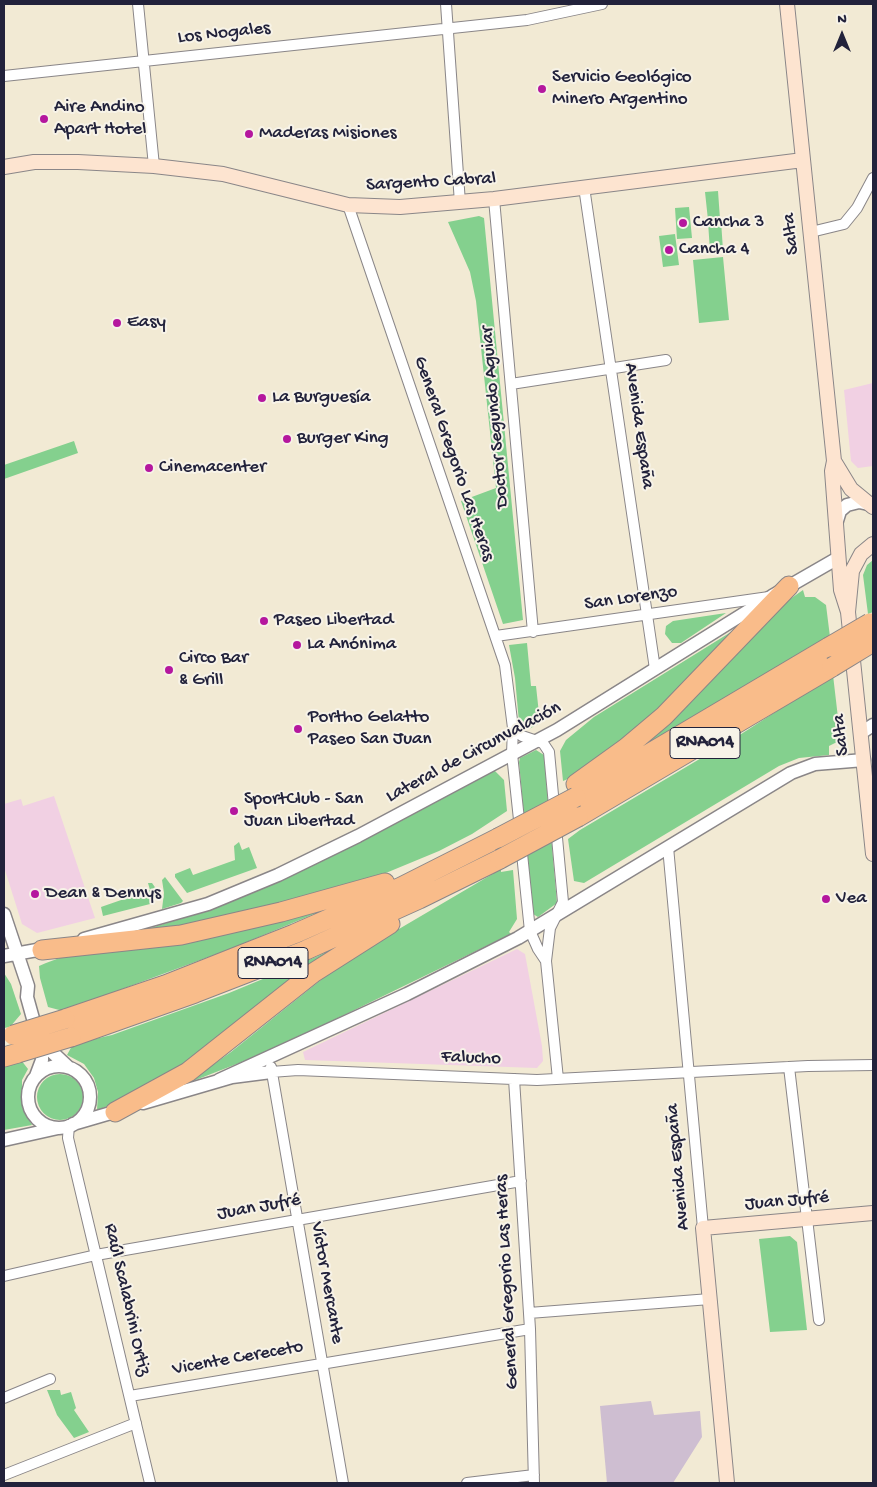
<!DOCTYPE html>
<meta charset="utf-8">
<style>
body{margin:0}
#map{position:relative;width:877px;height:1487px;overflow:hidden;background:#f2ead4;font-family:"Gochi Hand",sans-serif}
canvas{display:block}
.frame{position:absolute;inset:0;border:5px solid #22223b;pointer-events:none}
.north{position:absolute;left:817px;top:10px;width:50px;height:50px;-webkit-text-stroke:4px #f7f3e8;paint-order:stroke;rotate:0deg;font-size:14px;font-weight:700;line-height:20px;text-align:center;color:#22223b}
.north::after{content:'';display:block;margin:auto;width:18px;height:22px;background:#22223b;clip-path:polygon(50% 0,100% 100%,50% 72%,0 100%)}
</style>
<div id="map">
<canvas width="877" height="1487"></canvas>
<div class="frame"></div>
<div class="north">N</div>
</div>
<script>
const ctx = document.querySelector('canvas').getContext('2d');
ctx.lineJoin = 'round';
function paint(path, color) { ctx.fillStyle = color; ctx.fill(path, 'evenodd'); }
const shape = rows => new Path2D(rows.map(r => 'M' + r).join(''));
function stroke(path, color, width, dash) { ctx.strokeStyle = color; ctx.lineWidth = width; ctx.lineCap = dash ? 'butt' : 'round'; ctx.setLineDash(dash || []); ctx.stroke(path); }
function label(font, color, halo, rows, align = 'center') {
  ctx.font = font + ' "Gochi Hand",sans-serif'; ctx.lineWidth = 4; ctx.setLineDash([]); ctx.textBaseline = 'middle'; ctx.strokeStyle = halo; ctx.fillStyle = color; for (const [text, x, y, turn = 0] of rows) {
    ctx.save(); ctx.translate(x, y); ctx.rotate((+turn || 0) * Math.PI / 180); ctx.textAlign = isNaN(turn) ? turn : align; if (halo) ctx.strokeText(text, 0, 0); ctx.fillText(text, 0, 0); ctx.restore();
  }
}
const built = shape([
 [873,383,873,466,858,468,851,461,844,390],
 [54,796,95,918,37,933,22,924,4,867,4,804,21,799,23,806],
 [517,949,525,954,542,1046,543,1061,537,1068,305,1060,303,1052]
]);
const industrial = shape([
 [651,1401,654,1415,700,1411,702,1437,673,1483,607,1483,600,1406]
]);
const green = shape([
 [718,191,720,219,708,220,705,192],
 [689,207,692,238,677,239,675,208],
 [479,216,484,218,523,620,503,624,461,501,496,488,476,301,470,272,448,222],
 [721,221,723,250,710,251,708,222],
 [675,234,679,265,663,267,659,236],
 [723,257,729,320,699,323,693,260],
 [74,441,78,453,4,479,4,465],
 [873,560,873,612,868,614,863,575,867,565],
 [803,590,805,597,815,597,826,605,830,637,634,752,783,604],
 [726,613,681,643,672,643,665,634,666,626,673,621],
 [739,627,648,721,573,777,563,781,560,751,566,740,594,717],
 [527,643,531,686,536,686,540,723,529,729,522,727,519,722,515,678,509,645],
 [833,675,840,735,837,742,829,746,829,755,799,758,779,766,584,883,574,881,568,839,580,830,735,738],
 [536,750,544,755,557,903,538,917,533,914,519,762,520,758],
 [494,770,504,780,507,811,472,834,439,851,381,875,262,910,114,939,200,913,276,883,385,829],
 [239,842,242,850,249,847,257,868,187,893,175,877,175,874,190,868,193,875,235,860,234,846],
 [501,869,501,872,513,870,517,919,509,932,511,934,270,1051,193,1081,193,1079,231,1052,332,971,370,946],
 [165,877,183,901,181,903,162,909,164,893,162,880],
 [148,883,152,883,157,890,154,903,103,916,101,907,150,890],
 [326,909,230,949,63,1011,48,1007,40,978,39,966,46,963,65,956],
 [355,938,224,1041,138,1095,97,1110,98,1092,94,1078,84,1064,67,1055,73,1044,112,1035,229,993,316,957],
 [4,973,11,984,21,1014,10,1027,4,1028],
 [21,1060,28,1069,22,1080,22,1107,32,1125,4,1130,4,1066],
 '37 1097a23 23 0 1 1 46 0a23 23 0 1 1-46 0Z',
 [790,1236,797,1242,807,1330,770,1332,759,1239],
 [47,1390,60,1390,61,1395,71,1392,76,1408,74,1410,89,1432,74,1438,57,1415]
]);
const minor = shape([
 [138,4,154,166],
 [446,4,460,203],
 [4,76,527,20,602,4],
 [584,187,655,669],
 [494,199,533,632],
 [348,205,505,665,513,728,512,754,520,829],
 [811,232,844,224,857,208,873,178],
 [511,384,666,360],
 [496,636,769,597],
 [513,728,522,736,543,743,549,752,563,902,550,928,546,961,558,1079],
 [521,844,530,931,538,949,546,961],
 [668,847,703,1228],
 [271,1067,343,1483],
 [789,1067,819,1320],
 [271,1072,298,1070,537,1080,808,1066,873,1065],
 [514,1079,530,1329,534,1483],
 [69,1125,68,1138,150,1483],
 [4,1276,96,1255,521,1181],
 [529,1313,710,1299],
 [130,1396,530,1329],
 [4,1398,50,1379],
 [4,1475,136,1423],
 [467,1483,534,1475]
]);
const tertiary = shape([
 [836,524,840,511,847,505,859,502,873,505],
 [861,733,873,725],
 [4,914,28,986,27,997,42,1051,42,1060,36,1076],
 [84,939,208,904,278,875,358,836,557,730,772,596,838,558],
 [4,956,48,948],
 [47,1037,52,1052,68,1067],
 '28 1097a31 31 0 1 1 62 0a31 31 0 1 1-62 0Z',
 [219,1080,407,994,518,938,791,773,815,764,864,760],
 [143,1103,232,1077,271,1072],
 [73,1124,121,1110],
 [4,1140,58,1128]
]);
const secondary = shape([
 [787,4,834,461,832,471,841,590,848,612],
 [4,167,34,162,78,162,154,166,223,174,348,205,400,207,494,199,803,160],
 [834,461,851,489,873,507],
 [873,544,861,554,852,571,848,612,873,854],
 [727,1483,703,1228,873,1213]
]);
const motorway = shape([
 [576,784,626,748,664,716,789,586],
 [576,797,829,647],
 [578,817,832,667],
 [42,950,181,935,281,912,385,883],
 [65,1019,165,985,294,934,401,887,498,838],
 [71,1037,195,993,306,950,419,899,500,859],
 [4,1057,18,1053],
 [115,1112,188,1072,313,973,390,924]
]);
const motorwayBridge = shape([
 [829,647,870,623],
 [832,667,873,642],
 [498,838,576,797],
 [500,859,578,817],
 [13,1035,65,1019],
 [18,1053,71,1037]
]);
const markers = [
 [542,89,5,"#b5179e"],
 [44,119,5,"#b5179e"],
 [249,134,5,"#b5179e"],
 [683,223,5,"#b5179e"],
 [669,250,5,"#b5179e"],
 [117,323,5,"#b5179e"],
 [262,398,5,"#b5179e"],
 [287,439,5,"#b5179e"],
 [149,468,5,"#b5179e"],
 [264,621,5,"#b5179e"],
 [297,645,5,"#b5179e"],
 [169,670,5,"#b5179e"],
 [298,729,5,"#b5179e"],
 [234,811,5,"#b5179e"],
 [35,894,5,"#b5179e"],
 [826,899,5,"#b5179e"]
];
const shields = [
 [705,743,70],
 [273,963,70]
];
const shieldNames = [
 ["RNA014",705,743],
 ["RNA014",273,963]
];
const streetNames = [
 ["Los Nogales",224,34,-6],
 ["Sargento Cabral",431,183,-3],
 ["Salta",792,234,-96],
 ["Doctor Segundo Aguiar",496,417,-95],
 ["Avenida España",638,426,82],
 ["General Gregorio Las Heras",453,459,71],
 ["San Lorenzo",631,599,-8],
 ["Salta",842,735,-96],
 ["Lateral de Circunvalación",474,753,-28],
 ["Falucho",471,1059,2],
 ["Avenida España",679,1167,-95],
 ["Juan Jufré",787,1202,-5],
 ["Juan Jufré",259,1208,-10],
 ["General Gregorio Las Heras",508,1282,-93],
 ["Víctor Mercante",326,1283,80],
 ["Raúl Scalabrini Ortiz",126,1300,77],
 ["Vicente Cereceto",238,1359,-10]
];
const poiNames = [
 ["Servicio Geológico",552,78],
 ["Minero Argentino",552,100],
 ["Aire Andino",54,108],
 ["Apart Hotel",54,130],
 ["Maderas Misiones",259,134],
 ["Cancha 3",693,223],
 ["Cancha 4",679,250],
 ["Easy",127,323],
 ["La Burguesía",272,398],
 ["Burger King",297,439],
 ["Cinemacenter",159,468],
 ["Paseo Libertad",274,621],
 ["La Anónima",307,645],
 ["Circo Bar",179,659],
 ["& Grill",179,681],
 ["Portho Gelatto",308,718],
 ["Paseo San Juan",308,740],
 ["SportClub - San",244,800],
 ["Juan Libertad",244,822],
 ["Dean & Dennys",45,894],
 ["Vea",836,899]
];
paint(built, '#f1d0e3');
paint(industrial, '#cebed1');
paint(green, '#84d08e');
stroke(minor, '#8a8688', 12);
stroke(tertiary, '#8a8688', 15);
stroke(secondary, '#8a8688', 16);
stroke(motorway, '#8a8688', 21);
stroke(minor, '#fff', 10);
stroke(tertiary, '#fff', 12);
stroke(secondary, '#fde4d0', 14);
stroke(motorway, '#f9bc8a', 19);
stroke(motorwayBridge, '#8a8688', 21, []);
stroke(motorwayBridge, '#f9bc8a', 19);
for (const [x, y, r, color] of markers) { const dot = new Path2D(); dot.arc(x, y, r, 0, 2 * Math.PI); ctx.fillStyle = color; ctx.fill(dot); stroke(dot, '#f7f3e8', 2); }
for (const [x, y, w] of shields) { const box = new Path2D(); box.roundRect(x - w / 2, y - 15.5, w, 31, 4); ctx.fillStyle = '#f7f3e8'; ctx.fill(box); stroke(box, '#22223b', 1); }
label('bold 18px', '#22223b', null, shieldNames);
label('19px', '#22223b', '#f7f3e8', streetNames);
label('19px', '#22223b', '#f7f3e8', poiNames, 'left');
</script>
